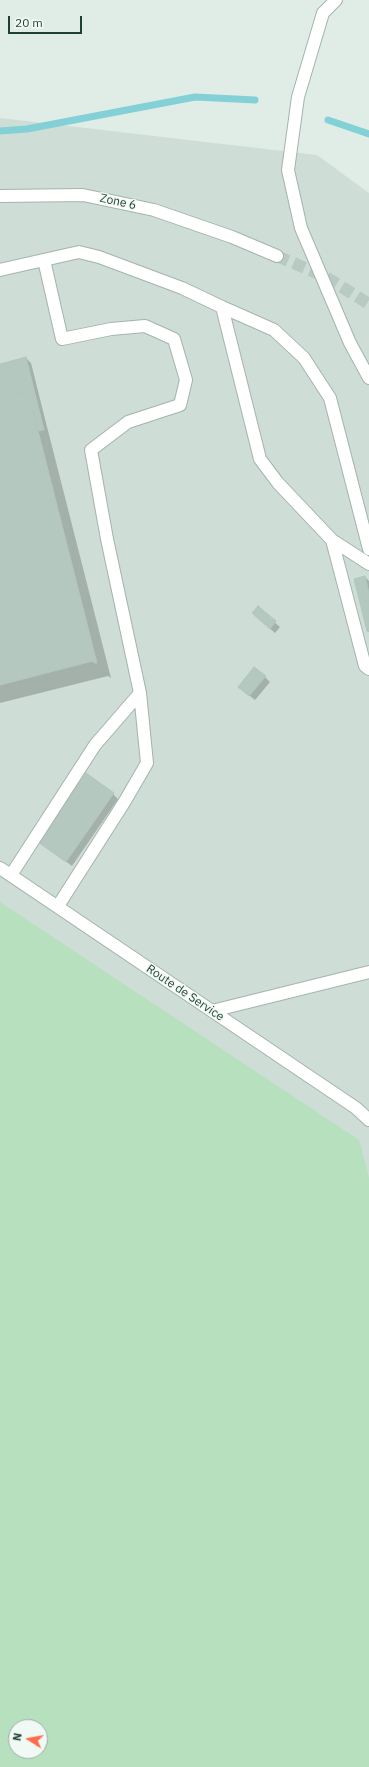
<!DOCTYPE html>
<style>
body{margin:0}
#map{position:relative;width:369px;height:1767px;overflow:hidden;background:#e0ede6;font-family:"IBM Plex Sans",sans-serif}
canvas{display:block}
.north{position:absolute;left:8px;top:1719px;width:40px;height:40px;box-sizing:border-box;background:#f1f9f4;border:1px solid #9dafa7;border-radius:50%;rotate:281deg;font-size:11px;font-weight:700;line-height:16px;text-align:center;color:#1f3f34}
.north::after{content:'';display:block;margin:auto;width:14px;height:18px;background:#ff6c4c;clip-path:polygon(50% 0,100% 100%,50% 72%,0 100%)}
.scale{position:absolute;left:8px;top:16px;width:74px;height:18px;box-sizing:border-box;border:2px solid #1f3f34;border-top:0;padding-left:5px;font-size:12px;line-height:14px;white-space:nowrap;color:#1f3f34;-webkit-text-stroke:3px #f1f9f4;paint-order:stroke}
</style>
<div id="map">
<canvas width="369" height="1767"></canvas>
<div class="north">N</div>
<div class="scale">20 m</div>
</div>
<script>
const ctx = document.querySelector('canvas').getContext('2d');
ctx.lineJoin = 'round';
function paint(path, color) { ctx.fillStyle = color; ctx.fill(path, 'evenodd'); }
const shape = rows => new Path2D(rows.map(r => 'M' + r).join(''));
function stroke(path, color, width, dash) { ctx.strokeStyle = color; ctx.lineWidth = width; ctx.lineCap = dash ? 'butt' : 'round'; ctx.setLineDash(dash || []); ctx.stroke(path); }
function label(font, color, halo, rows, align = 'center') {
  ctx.font = font + ' "IBM Plex Sans",sans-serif'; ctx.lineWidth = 3; ctx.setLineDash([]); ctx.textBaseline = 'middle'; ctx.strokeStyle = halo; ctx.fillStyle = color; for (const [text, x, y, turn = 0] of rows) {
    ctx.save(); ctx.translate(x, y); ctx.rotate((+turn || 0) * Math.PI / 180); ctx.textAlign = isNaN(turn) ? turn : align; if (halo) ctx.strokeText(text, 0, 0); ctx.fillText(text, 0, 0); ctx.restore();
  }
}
const built = shape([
 [0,118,317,155,369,193,369,1767,0,1767],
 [16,1727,40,1727,40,1751,16,1751]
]);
const green = shape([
 [0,902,359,1140,369,1178,369,1767,0,1767],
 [16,1727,40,1727,40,1751,16,1751]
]);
const shadow = shape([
 [26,358,31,363,42,407,111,678,108,676,0,703,0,365],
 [365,577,369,581,369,632,367,631],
 [258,608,280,627,275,633,258,618],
 [265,677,270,682,255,700,245,692],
 [113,794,118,799,72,866,40,842]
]);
const stream = shape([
 [328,120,369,134],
 [0,131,27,129,195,97,255,100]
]);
const building = shape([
 [26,357,44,430,38,431,28,391,0,398,0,364,26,357],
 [28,391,97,663,94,663,93,661,0,685,0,398,28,391],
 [365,576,369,593,369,631,367,631,354,579,365,576],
 [258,606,276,621,270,629,252,613,258,606],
 [254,667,266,676,249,696,238,687,254,667],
 [86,773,114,793,66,862,38,842,86,773]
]);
const minorTunnel = shape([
 [277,256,326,277,369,304]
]);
const minor = shape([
 [336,0,323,13,298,97,288,170,301,228,350,343,369,378],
 [0,196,83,195,154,210,232,237,277,256],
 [44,260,62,339,111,329,145,326,174,339,186,380,180,405,128,422,91,450,107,539,140,693,147,763,125,801,58,906],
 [0,270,79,252,99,257,182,288,222,307,260,459,278,483,332,540,369,564],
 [222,307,274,330,304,358,330,398,369,549],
 [332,540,365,666,369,669],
 [0,868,356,1108,369,1120],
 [11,875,95,745,140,693],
 [212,1011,369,972]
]);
const streetNames = [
 ["Zone 6",118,202,12],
 ["Route de Service",185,993,34]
];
paint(built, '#ceddd5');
paint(green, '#b7e0bf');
paint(shadow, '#0003');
stroke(stream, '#83d0d7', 7);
paint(building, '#b5c8bf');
stroke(building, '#b2c7bd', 1);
stroke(minorTunnel, '#b9cac2', 12, [12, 6]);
stroke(minor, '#a2b5ad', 14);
stroke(minor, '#fff', 12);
label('12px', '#1f3f34', '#f1f9f4', streetNames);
</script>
